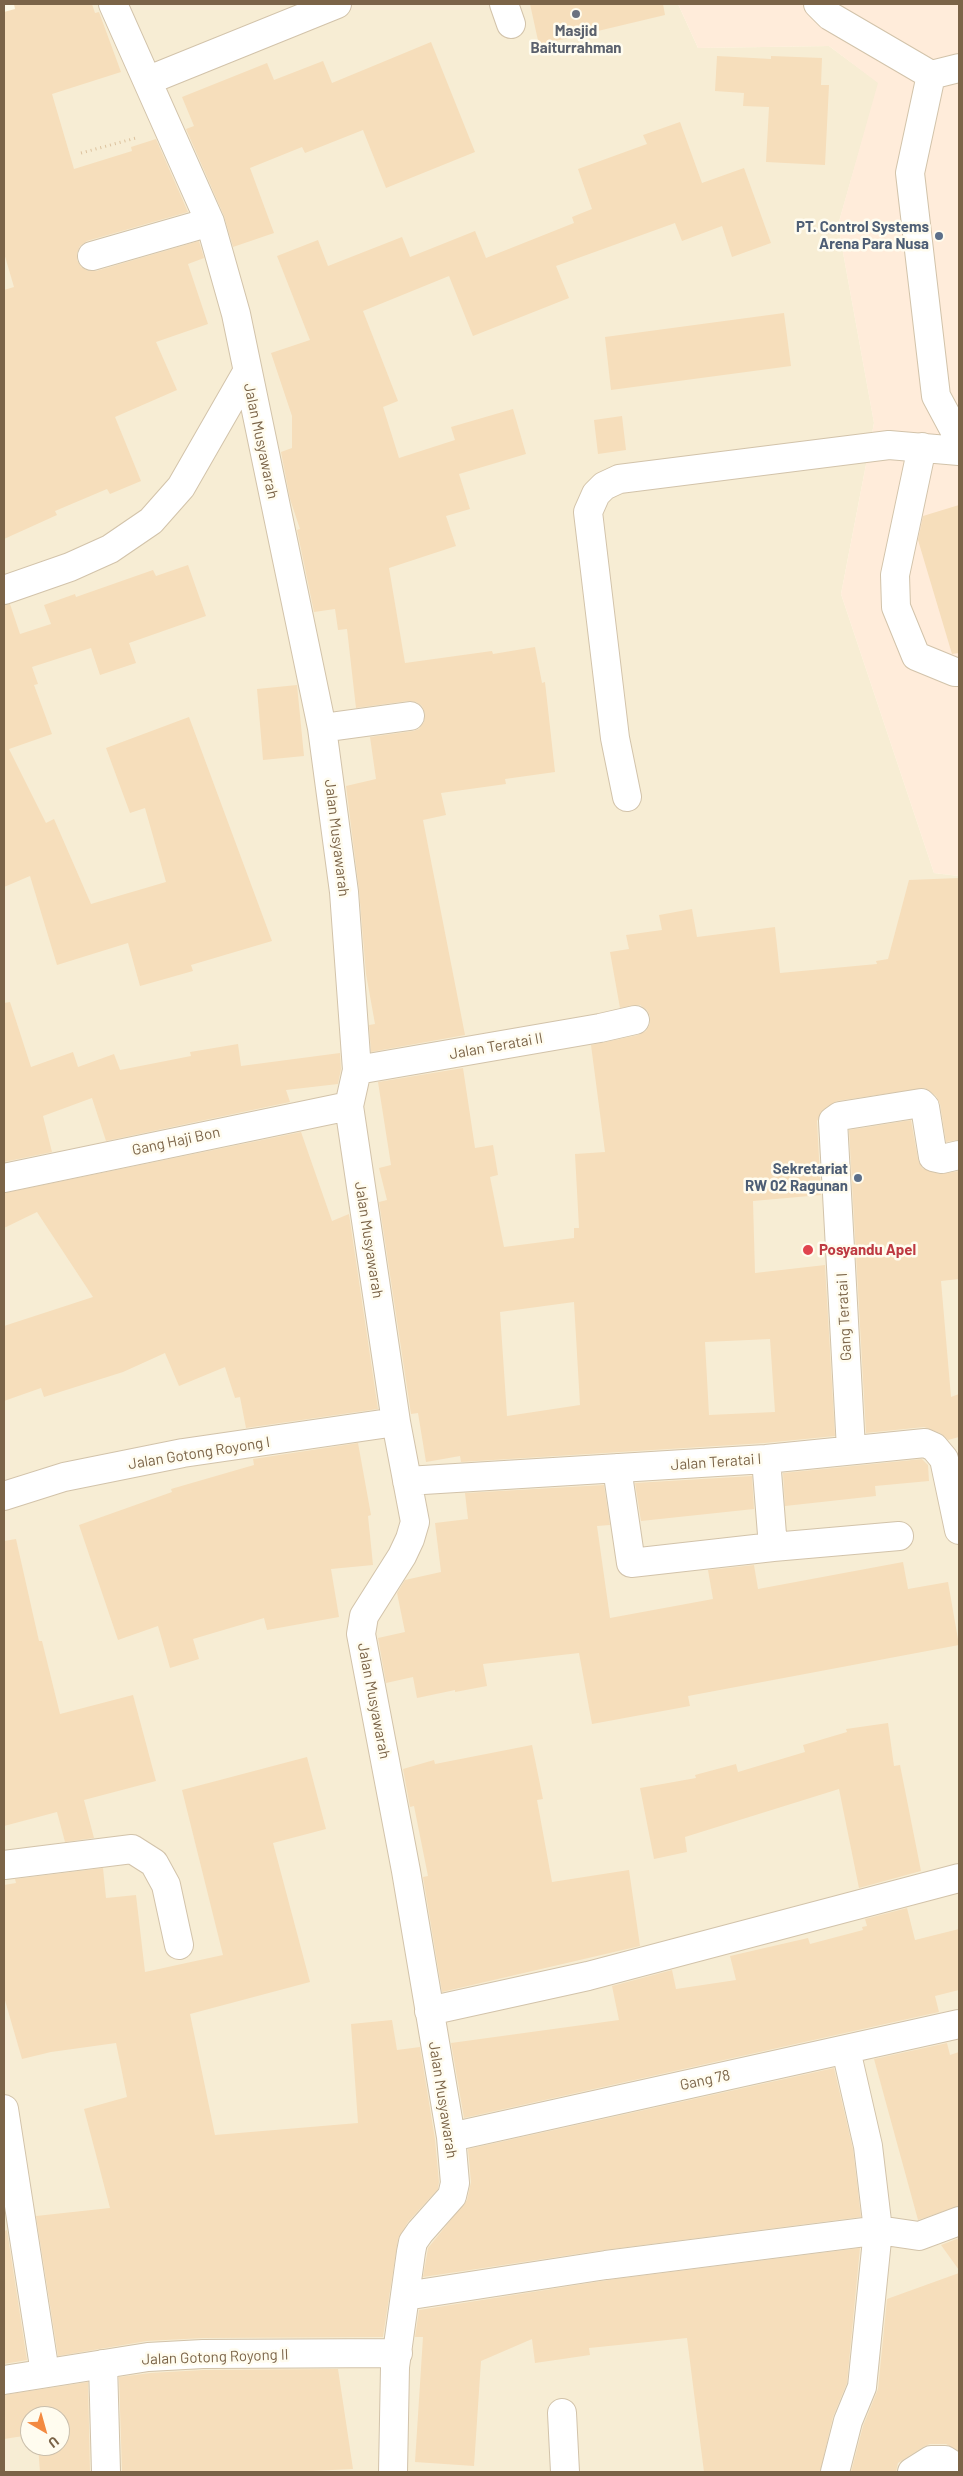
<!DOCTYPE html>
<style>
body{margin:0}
#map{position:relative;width:963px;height:2476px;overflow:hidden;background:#fef9e6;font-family:Barlow,sans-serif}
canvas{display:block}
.frame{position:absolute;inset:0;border:5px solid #7b6448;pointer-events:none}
.north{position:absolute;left:20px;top:2406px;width:50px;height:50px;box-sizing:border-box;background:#fffcef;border:1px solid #cabfac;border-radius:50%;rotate:142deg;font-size:14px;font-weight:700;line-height:20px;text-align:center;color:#7b6448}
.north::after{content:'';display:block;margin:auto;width:18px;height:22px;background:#f38a41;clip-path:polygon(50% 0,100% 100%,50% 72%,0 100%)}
</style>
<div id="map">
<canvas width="963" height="2476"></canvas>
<div class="frame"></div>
<div class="north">U</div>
</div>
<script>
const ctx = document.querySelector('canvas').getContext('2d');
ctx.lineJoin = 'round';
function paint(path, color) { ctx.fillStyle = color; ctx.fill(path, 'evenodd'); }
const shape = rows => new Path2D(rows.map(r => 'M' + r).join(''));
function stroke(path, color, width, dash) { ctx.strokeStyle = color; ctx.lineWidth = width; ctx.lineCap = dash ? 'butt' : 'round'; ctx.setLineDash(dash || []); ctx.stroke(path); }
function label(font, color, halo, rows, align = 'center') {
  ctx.font = font + ' Barlow,sans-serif'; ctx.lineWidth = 5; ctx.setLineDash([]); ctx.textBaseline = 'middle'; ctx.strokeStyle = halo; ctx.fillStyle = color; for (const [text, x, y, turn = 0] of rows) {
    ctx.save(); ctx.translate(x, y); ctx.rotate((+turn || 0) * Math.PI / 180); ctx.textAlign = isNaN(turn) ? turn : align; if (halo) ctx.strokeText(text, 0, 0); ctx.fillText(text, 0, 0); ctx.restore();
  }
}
const residential = shape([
 [82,4,678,4,698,48,829,46,879,83,838,225,874,423,841,594,934,873,959,876,959,2472,4,2472,4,36],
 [30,2416,60,2416,60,2446,30,2446]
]);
const commercial = shape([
 [678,4,959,4,959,876,934,873,841,594,874,423,838,225,878,83,829,46,698,48]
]);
const building = shape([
 [14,4,92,4,95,13,99,12,121,72,52,94,74,169,132,151,131,147,156,139,188,212,87,241,80,246,77,253,77,260,81,267,88,271,96,271,199,241,204,258,188,264,208,324,156,342,177,390,115,417,141,481,110,494,107,489,55,511,57,515,4,539,4,290,14,287,4,253,4,12,15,9],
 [530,4,663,4,665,15,539,45],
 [431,42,475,152,386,188,363,130,305,153,302,147,250,168,274,233,233,247,224,216,186,129,194,126,182,97,267,63,274,80,323,61,332,83],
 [717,56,771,59,771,56,822,58,821,85,829,85,825,165,766,162,769,107,743,106,744,93,715,91],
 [680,122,702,183,744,168,771,243,732,257,722,226,682,241,675,223,556,266,569,298,473,336,449,276,363,311,398,401,383,407,399,458,455,440,451,427,513,409,526,454,459,474,470,509,446,516,456,546,389,568,405,663,492,651,493,654,535,647,542,683,545,682,555,772,505,779,506,784,441,793,446,815,423,820,465,1035,371,1052,369,1025,375,1024,366,974,359,890,346,786,376,779,370,737,413,731,419,729,424,722,425,714,422,706,416,702,408,701,356,708,347,629,338,630,335,609,314,612,297,530,300,529,290,499,281,452,292,448,292,416,271,353,310,340,277,256,318,240,328,266,402,237,410,257,475,231,486,258,574,223,572,217,592,209,578,169,647,144,643,135],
 [784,313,791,366,611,390,605,337],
 [622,416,626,450,598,454,594,420],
 [959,505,959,653,952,654,918,540,923,516],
 [188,565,206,616,129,643,136,663,100,675,91,648,32,667,38,684,34,685,52,734,9,749,46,823,54,819,91,904,166,882,145,808,130,813,106,748,189,717,272,941,191,965,193,971,140,986,128,943,57,965,30,876,4,887,4,605,10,604,20,634,51,624,44,605,75,594,76,597,153,570,156,576],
 [297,685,304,756,263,760,257,689],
 [959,878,959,1140,946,1142,940,1104,936,1096,925,1088,837,1101,824,1109,817,1121,821,1195,753,1201,755,1273,825,1265,835,1436,765,1443,461,1462,460,1456,426,1462,418,1413,411,1414,379,1202,387,1200,379,1168,391,1165,378,1082,463,1068,475,1148,493,1145,498,1175,490,1177,504,1247,574,1238,574,1228,579,1228,575,1154,605,1152,591,1045,638,1035,646,1031,650,1024,650,1016,647,1010,640,1005,620,1008,610,952,629,949,626,935,662,930,659,915,692,909,697,937,775,927,780,973,877,964,876,961,888,959,909,880],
 [574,1302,580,1405,507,1416,500,1312],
 [770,1339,775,1412,709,1415,705,1342],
 [10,1002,31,1067,73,1052,78,1067,114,1054,120,1070,191,1056,190,1052,238,1044,241,1066,340,1053,341,1069,338,1084,286,1090,290,1102,106,1141,92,1098,43,1116,52,1152,4,1162,4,1003],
 [911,1120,918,1159,922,1168,939,1174,959,1171,959,1279,941,1281,951,1397,959,1394,959,1437,948,1440,940,1433,924,1427,866,1433,849,1130],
 [301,1132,332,1221,349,1214,378,1409,246,1428,240,1397,235,1398,225,1367,179,1386,165,1353,123,1372,44,1397,41,1388,4,1401,4,1326,93,1297,37,1212,4,1228,4,1193],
 [358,1443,371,1515,368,1516,373,1565,331,1569,339,1617,267,1630,264,1618,193,1639,199,1659,170,1668,158,1626,118,1640,79,1525,172,1492,171,1489,254,1465,253,1459],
 [922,1459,928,1465,929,1481,875,1486,876,1496,785,1506,783,1473],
 [752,1476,754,1509,641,1521,635,1483],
 [604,1485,610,1525,597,1526,610,1618,713,1599,708,1570,754,1565,758,1589,903,1562,908,1589,948,1582,959,1645,688,1696,690,1706,592,1724,579,1653,483,1664,487,1686,455,1692,455,1690,417,1698,413,1677,386,1683,378,1638,405,1632,397,1593,405,1580,441,1572,435,1523,468,1519,465,1493],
 [16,1539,39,1641,42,1641,60,1714,133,1695,156,1781,84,1800,94,1838,65,1842,57,1812,4,1826,4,1541],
 [888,1723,894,1766,900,1765,921,1871,859,1888,839,1789,685,1837,687,1852,654,1859,640,1788,696,1778,695,1775,736,1764,738,1772,805,1752,803,1745,847,1732,846,1729],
 [532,1745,543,1799,537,1800,552,1882,629,1870,640,1946,442,1992,423,1877,428,1876,414,1806,410,1807,403,1769,434,1760,435,1764],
 [307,1757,326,1829,273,1843,310,1982,190,2014,215,2135,358,2123,351,2024,392,2020,397,2050,420,2047,435,2139,439,2182,438,2189,408,2222,398,2239,383,2337,203,2338,147,2341,58,2356,36,2216,110,2208,84,2109,127,2097,116,2043,51,2052,22,2059,4,1997,4,1885,16,1883,15,1879,103,1868,106,1898,136,1895,145,1972,223,1955,182,1790],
 [907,1908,915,1940,959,1929,959,1990,935,1996,939,2012,464,2118,451,2043,619,2020,612,1986,672,1970,676,1989,736,1980,730,1956,808,1938,810,1944,863,1930,862,1927,867,1926,865,1919],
 [947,2043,950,2055,959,2052,959,2206,918,2220,874,2059],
 [834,2068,853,2149,861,2217,604,2250,423,2277,428,2248,467,2200,471,2182,468,2149],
 [7,2230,27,2360,4,2364,4,2231],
 [959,2238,959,2270,941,2245],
 [860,2248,847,2383,833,2417,820,2472,704,2472,687,2338,589,2348,590,2355,535,2363,532,2339,481,2361,474,2466,415,2462,423,2337,415,2337,419,2310,608,2280],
 [959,2273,959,2451,946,2444,930,2444,923,2447,898,2463,896,2472,851,2472,863,2426,878,2389,887,2299],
 [338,2369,353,2469,292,2472,122,2472,119,2377,150,2373,203,2370],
 [88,2382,90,2472,40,2472,38,2446,60,2446,60,2416,30,2416,30,2435,4,2439,4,2395]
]);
const path = shape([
 [81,153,136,138]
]);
const minor = shape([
 [113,4,210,222,236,314,322,728,344,892,357,1070,349,1106,396,1422,415,1522,410,1539,402,1556,364,1616,361,1634,406,1871,451,2137,455,2183,452,2196,420,2232,413,2242,411,2252,395,2367,393,2472],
 [504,4,511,24],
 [818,4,830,16,931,75],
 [959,68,931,75,910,173,936,396,959,439],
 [149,80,337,4],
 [92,256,210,222],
 [922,447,895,575,896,607,916,656,955,672,959,672],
 [4,590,70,567,110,549,151,521,181,487,247,372],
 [322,728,410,716],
 [627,797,615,738,588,512,596,494,604,486,619,479,889,445,959,451],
 [357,1070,600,1028,635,1020],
 [4,1178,349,1106],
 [851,1449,833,1121,840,1116,921,1103,925,1107,933,1157,942,1159,959,1155],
 [766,1459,773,1547,899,1536],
 [617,1468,631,1563,773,1547],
 [407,1481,766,1459,925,1443,934,1447,944,1459,959,1530],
 [4,1496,64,1477,183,1453,396,1422],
 [4,1865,132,1849,154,1863,166,1885,179,1945],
 [429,2011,588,1976,959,1878],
 [4,2109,45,2373],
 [451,2137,959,2024],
 [405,2296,606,2265,865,2232,878,2230,919,2236,959,2221],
 [103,2364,106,2472],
 [4,2380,148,2357,203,2354,398,2353],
 [562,2413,565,2472],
 [835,2472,848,2421,862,2387,878,2230,868,2146,846,2050],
 [912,2472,931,2460,945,2460,959,2469]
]);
const markers = [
 [576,14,5,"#6b7280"],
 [939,236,5,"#5c6f8a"],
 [858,1178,5,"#5c6f8a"],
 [808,1250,6,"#e0444e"]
];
const worshipNames = [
 ["Masjid",576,31],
 ["Baiturrahman",576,48]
];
const serviceNames = [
 ["PT. Control Systems",929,227],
 ["Arena Para Nusa",929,244],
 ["Sekretariat",848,1169],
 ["RW 02 Ragunan",848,1186]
];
const streetNames = [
 ["Jalan Musyawarah",261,441,78],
 ["Jalan Musyawarah",337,838,83],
 ["Jalan Teratai II",496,1046,-10],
 ["Gang Haji Bon",176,1141,-12],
 ["Jalan Musyawarah",369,1240,81],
 ["Gang Teratai I",844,1317,-93],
 ["Jalan Gotong Royong I",199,1453,-9],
 ["Jalan Teratai I",716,1462,-4],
 ["Jalan Musyawarah",374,1701,79],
 ["Gang 78",705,2080,-12],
 ["Jalan Musyawarah",443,2100,81],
 ["Jalan Gotong Royong II",215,2357,-2]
];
const healthNames = [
 ["Posyandu Apel",819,1250]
];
paint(residential, '#f7edd4');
paint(commercial, '#ffecda');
paint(building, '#f6debb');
stroke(minor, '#d2c3aa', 30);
stroke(path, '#dcc29e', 3, [1, 4]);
stroke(minor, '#fff', 28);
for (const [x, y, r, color] of markers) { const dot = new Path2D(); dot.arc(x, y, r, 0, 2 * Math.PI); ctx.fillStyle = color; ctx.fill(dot); stroke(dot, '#fffcef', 2); }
label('bold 15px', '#5b616d', '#fffcef', worshipNames);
label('bold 15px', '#4e5e75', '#fffcef', serviceNames, 'right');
label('15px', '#7b6448', '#fffcef', streetNames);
label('bold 15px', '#be3a42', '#fffcef', healthNames, 'left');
</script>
